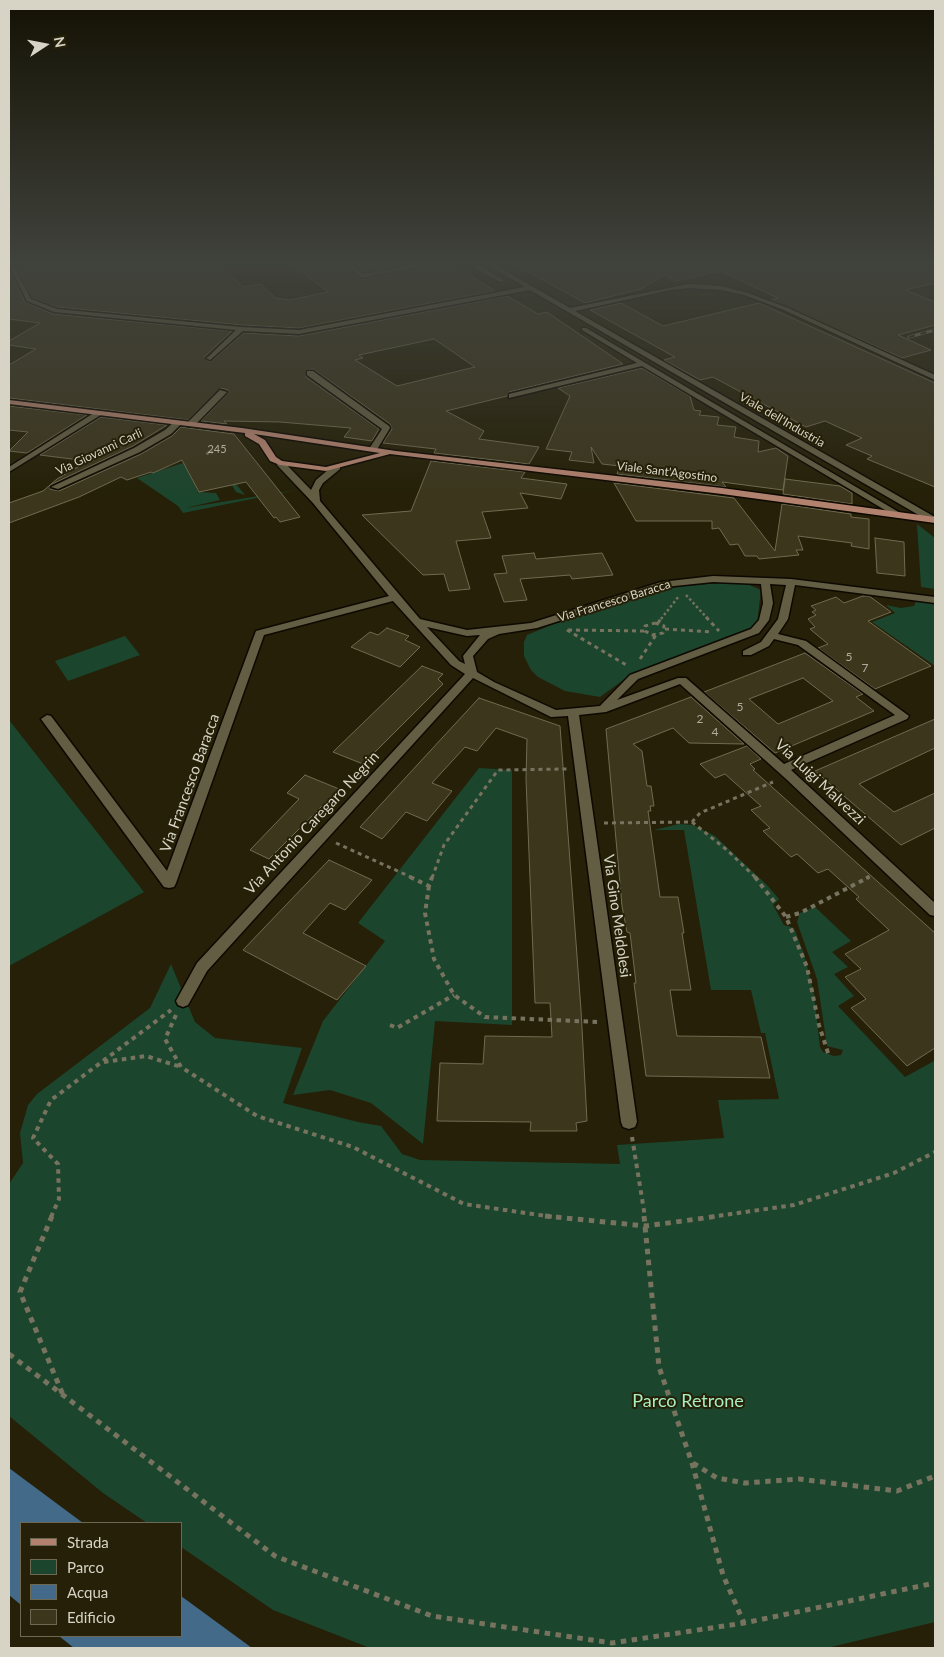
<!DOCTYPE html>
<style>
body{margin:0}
#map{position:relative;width:944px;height:1657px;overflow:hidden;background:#252007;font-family:Lato,sans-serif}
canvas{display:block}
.frame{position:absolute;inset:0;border:10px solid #d7d4c6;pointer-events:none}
.legend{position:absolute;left:20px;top:1522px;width:162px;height:115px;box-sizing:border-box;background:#252007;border:1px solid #6c6853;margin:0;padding:6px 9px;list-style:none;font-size:15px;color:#d7d4c6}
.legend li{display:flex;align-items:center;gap:10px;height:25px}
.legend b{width:25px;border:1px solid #6c6853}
.north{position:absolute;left:20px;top:20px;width:50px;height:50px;-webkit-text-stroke:4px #252007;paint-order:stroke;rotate:79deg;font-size:14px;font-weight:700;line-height:20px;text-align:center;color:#d7d4c6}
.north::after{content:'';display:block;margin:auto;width:18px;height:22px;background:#d7d4c6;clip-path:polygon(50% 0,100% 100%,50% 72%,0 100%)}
</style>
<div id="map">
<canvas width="944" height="1657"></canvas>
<div class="frame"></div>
<ul class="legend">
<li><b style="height:6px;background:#b2826f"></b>Strada</li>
<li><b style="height:14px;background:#1c452d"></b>Parco</li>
<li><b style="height:14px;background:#446a89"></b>Acqua</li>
<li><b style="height:14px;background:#3c361d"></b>Edificio</li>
</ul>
<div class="north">N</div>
</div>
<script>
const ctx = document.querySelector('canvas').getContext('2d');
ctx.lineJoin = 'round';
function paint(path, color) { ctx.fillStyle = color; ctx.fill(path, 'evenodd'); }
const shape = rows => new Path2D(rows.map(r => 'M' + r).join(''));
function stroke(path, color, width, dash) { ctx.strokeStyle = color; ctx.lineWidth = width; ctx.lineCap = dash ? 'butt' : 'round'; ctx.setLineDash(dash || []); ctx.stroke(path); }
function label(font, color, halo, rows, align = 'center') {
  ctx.font = font + ' Lato,sans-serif'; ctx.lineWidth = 4; ctx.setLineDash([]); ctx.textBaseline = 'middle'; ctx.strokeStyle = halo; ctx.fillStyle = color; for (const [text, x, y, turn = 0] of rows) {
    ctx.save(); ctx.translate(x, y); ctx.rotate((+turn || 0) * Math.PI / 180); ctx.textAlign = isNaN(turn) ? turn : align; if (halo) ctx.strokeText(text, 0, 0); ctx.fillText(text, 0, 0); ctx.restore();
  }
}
const green = shape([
 [211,454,245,495,236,492,226,475,186,466,198,492,216,493,220,500,185,508,296,490,183,513,178,506,137,478],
 [917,524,935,538,935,589,921,587],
 [718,583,745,583,761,590,757,624,743,634,633,673,600,697,565,691,538,677,531,670,524,656,524,642,527,635,551,625,675,587],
 [916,601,935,603,935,666,872,622,895,613,886,605,901,608,914,606],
 [125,636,140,655,68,681,55,661],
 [9,720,144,892,9,966],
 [479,768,512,770,512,1025,435,1021,423,1144,371,1103,330,1090,293,1095,323,1021,385,941,358,923],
 [679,824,693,825,715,836,767,885,779,899,773,905,784,925,794,928,804,954,814,994,820,1047,823,1052,834,1056,841,1055,843,1050,827,1046,817,979,797,922,800,913,815,907,851,941,832,952,848,967,834,974,854,996,838,1006,905,1077,934,1061,935,1062,935,1622,827,1648,370,1648,273,1610,181,1547,181,1523,147,1523,103,1493,9,1416,9,1184,23,1163,20,1133,28,1105,37,1094,150,1008,171,964,195,1022,215,1038,302,1048,283,1103,358,1122,381,1126,402,1154,420,1160,620,1164,617,1145,724,1138,718,1100,779,1099,765,1033,761,1033,751,990,711,990,684,830,654,830]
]);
const water = shape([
 [9,1468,83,1523,21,1523,21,1605,9,1595],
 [181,1596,252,1648,74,1648,59,1636,181,1636]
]);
const building = shape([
 [39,265,220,265,243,287,261,284,275,298,290,300,328,292,293,265,343,265,362,280,429,265,454,265,495,291,299,328,241,325,57,307,32,298,17,269,39,265],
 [355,265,402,265,364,272,355,265],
 [516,265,935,265,935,283,905,290,935,302,935,325,898,335,931,350,902,358,771,300,778,298,716,269,716,272,676,281,664,275,641,289,585,303,516,265],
 [9,270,25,302,53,314,232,331,204,357,210,362,244,333,299,336,507,296,538,314,547,312,623,364,509,392,507,396,446,411,484,431,479,439,539,447,529,464,434,453,436,449,383,443,392,429,390,424,313,369,306,370,306,377,379,429,372,441,344,437,351,428,280,422,224,421,227,424,201,421,228,393,228,390,221,388,188,420,9,398,9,365,36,349,9,345,9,341,40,323,9,319,9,270],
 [434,339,475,367,397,386,355,360,363,358,359,355,434,339],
 [621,303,663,326,759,303,935,383,935,487,867,459,872,456,846,445,862,438,825,421,806,427,713,377,700,380,664,360,675,357,590,310,621,303],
 [642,368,690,396,694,410,701,411,699,415,719,417,717,425,736,427,734,437,759,441,758,452,776,448,788,456,783,490,722,482,726,487,617,474,620,466,602,464,591,447,594,463,569,460,572,452,546,449,570,396,558,388,642,368],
 [9,406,87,415,27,453,9,451,28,432,9,430,9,406],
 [101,417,167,425,133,446,50,485,50,489,59,491,141,454,172,436,181,427,188,428,234,434,300,517,280,522,276,517,274,518,246,482,199,492,182,460,153,473,151,472,127,480,121,477,79,497,9,523,9,503,43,491,57,479,88,461,40,455,101,417],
 [431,461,525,472,521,478,567,484,561,499,520,493,528,508,482,512,491,538,456,541,470,589,449,591,444,574,423,575,362,515,411,511,431,461],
 [785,479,840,486,852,493,852,504,783,494,785,479],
 [614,483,734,498,775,551,782,504,851,514,851,517,869,519,869,549,851,546,852,543,798,536,803,550,796,550,799,555,759,559,757,556,745,556,738,544,730,545,719,528,712,529,712,521,636,521,614,483],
 [875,538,904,542,905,576,877,573,875,538],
 [534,553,536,559,602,553,613,575,572,579,570,575,520,579,527,600,504,602,494,574,507,573,502,556,534,553],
 [863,596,869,596,891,612,868,621,931,666,875,689,818,648,828,644,810,629,815,627,808,619,816,615,812,612,816,610,811,606,836,597,844,603,863,596],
 [387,628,409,636,405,640,420,647,400,667,351,647,370,632,378,635,387,628],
 [805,653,863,694,856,697,874,711,775,753,704,692,805,653],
 [803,678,833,701,778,724,749,699,803,678],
 [422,666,443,674,438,679,443,684,363,764,333,752,422,666],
 [691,697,744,744,689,743,673,728,633,744,642,751,647,786,651,786,654,806,650,806,651,811,648,811,660,897,678,897,684,933,682,933,691,990,670,990,677,1036,761,1037,770,1078,646,1076,634,983,636,983,630,933,627,932,622,906,606,729,691,697],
 [479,698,560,726,581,1010,587,1121,576,1123,577,1131,530,1131,531,1122,437,1121,440,1063,483,1064,485,1036,552,1037,550,1003,535,1003,526,779,527,739,496,728,477,751,465,747,432,783,452,791,427,821,406,812,382,839,360,827,479,698],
 [935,719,935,748,859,784,894,812,935,793,935,828,901,845,815,771,935,719],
 [747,746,761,759,750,764,755,769,753,770,935,933,935,1048,907,1066,851,1008,866,999,845,977,861,969,845,954,889,930,856,899,859,897,828,869,818,873,797,854,791,857,763,831,770,828,751,810,761,806,725,774,715,778,700,764,747,746],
 [305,775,339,789,269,859,250,850,299,799,287,793,305,775],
 [329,860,372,880,345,910,330,903,303,933,366,966,337,1000,243,950,329,860]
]);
const pathFar3 = shape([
 [211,451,212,452,206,454,211,451],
 [686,595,708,619],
 [661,619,679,596]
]);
const pathFar2 = shape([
 [706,617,719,631],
 [655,623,664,626,663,633,652,635,645,631,645,626,655,623],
 [658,623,662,617],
 [665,629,712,632],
 [567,630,628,666],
 [568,630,645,631],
 [640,659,656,635],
 [692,822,700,813,773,782],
 [604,823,692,822,727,850,756,878],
 [336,843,413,878],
 [432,878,444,845,498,770,567,769],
 [866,878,873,875]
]);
const pathFar1 = shape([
 [410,877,429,886,432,877],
 [755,877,786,917,807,967,819,1025,829,1056],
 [429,886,425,913,434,959,454,995,485,1017,598,1022],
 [786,917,800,913,869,877],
 [176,1015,165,1039,181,1067,257,1116,353,1147,464,1204,553,1217],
 [390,1025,397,1028,454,995],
 [104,1062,146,1056,181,1067],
 [632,1137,645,1217],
 [51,1217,59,1199,58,1164,33,1138,51,1100,171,1010],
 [710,1217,794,1205,894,1173,935,1152]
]);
const path = shape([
 [52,1216,20,1292,63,1395],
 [545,1216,646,1226,719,1216],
 [644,1216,659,1367,692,1463,723,1575,744,1623],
 [9,1354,275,1556,432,1616,612,1643,744,1623,935,1583],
 [693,1463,717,1478,745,1483,799,1479,897,1491,935,1476]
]);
const minor = shape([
 [9,265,13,265,31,299,57,309,241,327,299,330,525,287,488,265,495,265,570,308,688,284,721,286,748,293,788,308,935,375,935,380,784,310,744,295,721,290,688,288,671,290,575,311,935,517,935,521,929,521,530,290,299,334,243,331,210,360,206,358,208,357,236,330,54,312,27,301,9,265],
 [345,265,352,265,363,274,413,265,427,265,362,278,345,265],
 [470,265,478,265,505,281,500,282,470,265],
 [582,328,586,328,902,514,895,516,642,366,509,398,509,394,637,363,582,330,582,328],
 [307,371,313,371,389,426,390,428,376,451,369,449,382,429,307,375,307,371],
 [220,390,227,392,194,426,188,426,188,422,220,390],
 [97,411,104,413,9,472,9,467,97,411],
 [175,421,182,423,171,434,140,452,58,489,51,487,134,448,165,430,175,421],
 [277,461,283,461,311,490,316,480,334,465,340,465,340,469,323,483,319,490,320,501,420,619,467,630,531,623,661,582,713,576,791,579,935,597,935,603,795,585,788,619,778,634,806,641,909,716,907,719,791,770,935,903,935,916,930,915,785,778,680,684,606,712,579,715,637,1122,635,1127,629,1129,623,1127,621,1122,568,716,551,717,473,678,207,971,188,1005,183,1007,178,1005,176,1001,197,963,465,674,451,665,393,601,264,635,176,883,174,887,169,888,164,887,41,719,47,715,51,716,167,871,256,631,389,596,313,503,277,465,277,461],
 [713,582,761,584,763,603,759,620,751,629,630,675,600,706,556,710,494,682,477,672,473,656,488,639,499,634,537,628,665,587,713,582],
 [770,584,786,585,778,619,761,642,743,651,743,655,751,655,769,646,774,639,798,645,895,715,784,764,686,678,678,678,617,700,638,679,759,633,769,620,773,603,770,584],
 [427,627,467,636,480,635,463,656,465,664,459,661,427,627]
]);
const major = shape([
 [9,400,242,428,396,451,722,488,935,517,935,523,722,494,390,454,326,471,280,465,270,461,259,444,245,436,245,433,9,404,9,400],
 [254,434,380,453,326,467,282,461,276,457,265,440,254,434]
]);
const rail = shape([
 [909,337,935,330]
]);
const farNumbernames = [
 ["245",217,449]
];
const farStreetnames = [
 ["Viale dell'Industria",782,420,30],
 ["Via Giovanni Carli",99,452,-25],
 ["Viale Sant'Agostino",667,472,7],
 ["Via Francesco Baracca",614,601,-17]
];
const numberNames = [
 ["5",849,657],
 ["7",865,668],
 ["5",740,707],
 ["2",700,719],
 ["4",715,732]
];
const streetNames = [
 ["Via Luigi Malvezzi",820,782,43],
 ["Via Francesco Baracca",190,783,-70],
 ["Via Antonio Caregaro Negrin",312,823,-47],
 ["Via Gino Meldolesi",617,916,82]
];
const nearParknames = [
 ["Parco Retrone",688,1401]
];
paint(green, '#1c452d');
paint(water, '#446a89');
paint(building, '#3c361d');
stroke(building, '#706b50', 1);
stroke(minor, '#0e0900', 3);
stroke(major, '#0e0900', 3);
stroke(pathFar3, '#77735f', 2.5, [2.5, 2.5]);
stroke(pathFar2, '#77735f', 3, [4, 4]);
stroke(pathFar1, '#77735f', 4, [4.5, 4.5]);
stroke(path, '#77735f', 5, [5.5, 5.5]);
paint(minor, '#635d43');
paint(major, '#b2826f');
stroke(rail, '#7f7b67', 3);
stroke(rail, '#252007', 2, [6]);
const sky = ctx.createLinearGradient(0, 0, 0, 497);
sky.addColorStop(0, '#141204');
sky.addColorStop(0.53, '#40423c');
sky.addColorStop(1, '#40423c00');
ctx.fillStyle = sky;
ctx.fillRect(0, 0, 944, 497);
label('11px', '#b0ac9c', null, farNumbernames);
label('12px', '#d7d4c6', '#252007', farStreetnames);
label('12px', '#b0ac9c', null, numberNames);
label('15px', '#d7d4c6', '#252007', streetNames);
label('18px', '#a7eebf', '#252007', nearParknames);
</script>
